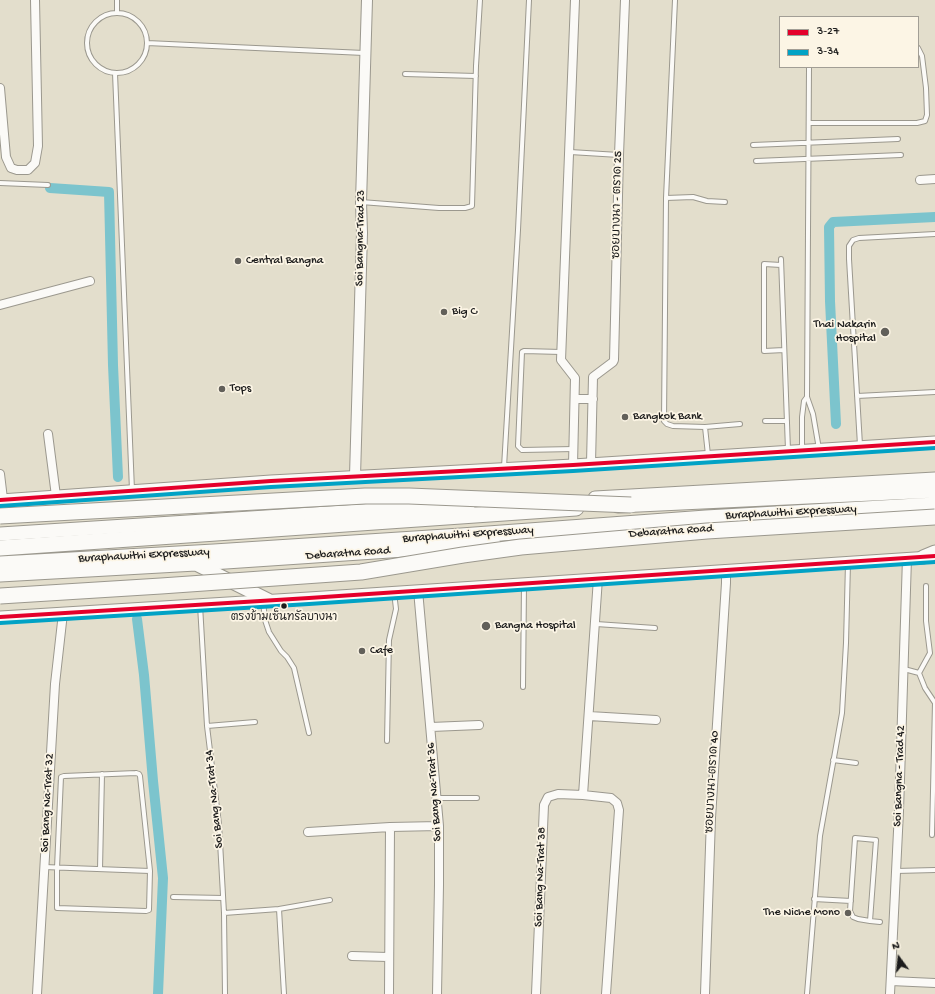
<!DOCTYPE html>
<meta charset="utf-8">
<style>
body{margin:0}
#map{position:relative;width:935px;height:994px;overflow:hidden;background:#e3decc;font-family:"Gochi Hand",sans-serif}
canvas{display:block}
.legend{position:absolute;left:779px;top:16px;width:140px;height:52px;box-sizing:border-box;background:#fcf5e5;border:1px solid #a29e95;margin:0;padding:5px 7px;list-style:none;font-size:12px;color:#1c1c1c}
.legend li{display:flex;align-items:center;gap:8px;height:20px}
.legend b{width:20px;border:1px solid #a29e95}
.north{position:absolute;left:879px;top:938px;width:40px;height:40px;-webkit-text-stroke:3px #fcf5e5;paint-order:stroke;rotate:345deg;font-size:11px;font-weight:700;line-height:16px;text-align:center;color:#1c1c1c}
.north::after{content:'';display:block;margin:auto;width:14px;height:18px;background:#1c1c1c;clip-path:polygon(50% 0,100% 100%,50% 72%,0 100%)}
</style>
<div id="map">
<canvas width="935" height="994"></canvas>
<ul class="legend">
<li><b style="height:5px;background:#e4002b"></b>3-27</li>
<li><b style="height:5px;background:#01a2c5"></b>3-34</li>
</ul>
<div class="north">N</div>
</div>
<script>
const ctx = document.querySelector('canvas').getContext('2d');
ctx.lineJoin = 'round';
const shape = rows => new Path2D(rows.map(r => 'M' + r).join(''));
function stroke(path, color, width, dash) { ctx.strokeStyle = color; ctx.lineWidth = width; ctx.lineCap = dash ? 'butt' : 'round'; ctx.setLineDash(dash || []); ctx.stroke(path); }
function label(font, color, halo, rows, align = 'center') {
  ctx.font = font + ' "Gochi Hand","Playpen Sans Thai",sans-serif'; ctx.lineWidth = 3.5; ctx.setLineDash([]); ctx.textBaseline = 'middle'; ctx.strokeStyle = halo; ctx.fillStyle = color; for (const [text, x, y, turn = 0] of rows) {
    ctx.save(); ctx.translate(x, y); ctx.rotate((+turn || 0) * Math.PI / 180); ctx.textAlign = isNaN(turn) ? turn : align; if (halo) ctx.strokeText(text, 0, 0); ctx.fillText(text, 0, 0); ctx.restore();
  }
}
const canal = shape([
 [50,188,109,192,113,365,118,477],
 [836,424,830,301,829,227,833,222,935,217],
 [137,619,144,675,153,781,163,878,158,994]
]);
const service = shape([
 [117,0,117,12],
 [675,0,666,198,664,421,667,424,673,426,705,427,740,424],
 '87 43a30 30 0 1 1 60 0a30 30 0 1 1-60 0Z',
 [147,43,364,53],
 [809,67,807,397,813,414,819,449],
 [115,73,132,490],
 [405,74,476,76],
 [809,123,917,123,925,121,927,115,926,88,922,56,918,48],
 [753,145,898,139],
 [570,152,619,155],
 [756,161,901,155],
 [0,183,48,185],
 [666,198,693,197,707,201,725,202],
 [361,202,439,208,465,208,472,206,476,66,480,0],
 [781,259,788,450],
 [781,265,764,264,764,351,784,350],
 [561,352,524,351,522,352,518,446,522,450,574,449],
 [857,396,935,392],
 [765,421,787,421],
 [705,427,708,455],
 [860,445,849,259,849,246,853,240,859,238,935,234],
 [802,449,802,417,804,401,807,397],
 [504,467,518,230,529,0],
 [263,601,265,620,269,632,281,651,287,657,294,668,309,733],
 [200,605,207,726,219,824,224,913,225,994],
 [596,624,655,628],
 [904,669,919,673,925,688,935,703,932,835],
 [919,673,930,653,926,621,926,586],
 [523,687,524,584],
 [207,726,255,722],
 [387,741,389,640,396,609,394,592],
 [833,760,856,763],
 [136,773,139,774,140,776,150,871,149,910,146,911,57,908,57,868,61,777,64,776,136,773],
 [437,798,477,798],
 [44,867,150,871],
 [100,869,102,774],
 [896,871,935,870],
 [173,897,223,898],
 [814,899,851,901],
 [224,913,279,909],
 [870,921,876,840,855,838,850,911,853,917,858,919,870,921,880,922],
 [284,994,279,909,330,900],
 [807,994,820,836,842,713,846,643,848,563]
]);
const minor = shape([
 [0,88,6,157,11,168,17,170,28,170,35,163,38,146,35,0],
 [920,180,935,179],
 [0,305,90,281],
 [575,399,593,399],
 [48,434,56,496],
 [591,463,593,377,613,362,614,360,619,155,625,0],
 [573,465,575,378,561,360,575,0],
 [0,474,3,499],
 [598,578,583,795,611,798,617,803,619,810,606,994],
 [418,590,439,826,439,885,437,994],
 [589,716,656,720],
 [431,727,479,725],
 [308,832,390,827],
 [352,956,388,957],
 [891,981,935,983],
 [37,994,55,684,63,613],
 [389,994,390,827,439,826],
 [536,994,544,805,548,797,558,794,583,795],
 [705,994,711,818,726,583,726,569],
 [890,994,899,811,907,558]
]);
const tertiary = shape([
 [355,476,362,233,361,202,367,0]
]);
const secondary = shape([
 [0,500,271,481,573,465,935,442],
 [0,617,309,598,930,557]
]);
const trunk = shape([
 [595,498,935,479],
 [0,534,469,504],
 [923,557,935,552],
 [196,564,268,600],
 [0,575,196,564,494,544]
]);
const motorway = shape([
 [618,505,935,490],
 [0,548,576,508],
 [0,564,214,552,461,536,706,518,935,505]
]);
const motorwayBridge = shape([
 [0,516,365,496,409,496,631,505],
 [0,596,161,586,361,572,463,555,521,547,707,531,935,517]
]);
const bus1 = shape([
 [0,500,271,481,573,465,935,442],
 [0,617,309,598,935,556]
]);
const bus2 = shape([
 [0,506,271,487,573,471,935,448],
 [0,623,309,604,935,562]
]);
const markers = [
 [238,261,4,"#62605a"],
 [444,312,4,"#62605a"],
 [885,332,5,"#62605a"],
 [222,389,4,"#62605a"],
 [625,417,4,"#62605a"],
 [284,606,3.5,"#1c1c1c"],
 [486,626,5,"#62605a"],
 [362,651,4,"#62605a"],
 [848,913,4,"#62605a"]
];
const busNames = [
 ["ตรงข้ามเซ็นทรัลบางนา",284,618]
];
const streetNames = [
 ["ซอยบางนา - ตราด 25",618,205,-89],
 ["Soi Bangna-Trad 23",361,238,-89],
 ["Buraphawithi Expressway",791,513,-3],
 ["Debaratna Road",671,532,-4],
 ["Buraphawithi Expressway",468,535,-4],
 ["Debaratna Road",348,554,-4],
 ["Buraphawithi Expressway",144,556,-3],
 ["Soi Bangna - Trad 42",900,776,-88],
 ["ซอยบางนา-ตราด 40",713,782,-87],
 ["Soi Bang Na-Trat 36",435,792,-94],
 ["Soi Bang Na-Trat 34",215,799,-96],
 ["Soi Bang Na-Trat 32",48,803,-87],
 ["Soi Bang Na-Trat 38",541,877,-88]
];
const poiNames = [
 ["Central Bangna",246,261],
 ["Big C",452,312],
 ["Thai Nakarin",876,325,"right"],
 ["Hospital",876,339,"right"],
 ["Tops",230,389],
 ["Bangkok Bank",633,417],
 ["Bangna Hospital",495,626],
 ["Cafe",370,651],
 ["The Niche Mono",840,913,"right"]
];
stroke(canal, '#7cc4cd', 10);
stroke(service, '#9b988e', 6);
stroke(minor, '#9b988e', 10);
stroke(tertiary, '#9b988e', 12);
stroke(secondary, '#9b988e', 13);
stroke(trunk, '#9b988e', 15);
stroke(motorway, '#9b988e', 17);
stroke(service, '#fbfaf7', 4);
stroke(minor, '#fbfaf7', 8);
stroke(tertiary, '#fbfaf7', 10);
stroke(secondary, '#fbfaf7', 11);
stroke(trunk, '#fbfaf7', 13);
stroke(motorway, '#fbfaf7', 15);
stroke(motorwayBridge, '#9b988e', 17, []);
stroke(motorwayBridge, '#fbfaf7', 15);
stroke(bus1, '#e4002b', 4);
stroke(bus2, '#01a2c5', 4);
for (const [x, y, r, color] of markers) { const dot = new Path2D(); dot.arc(x, y, r, 0, 2 * Math.PI); ctx.fillStyle = color; ctx.fill(dot); stroke(dot, '#fcf5e5', 1.5); }
label('11px', '#1c1c1c', '#fcf5e5', busNames);
label('12px', '#1c1c1c', '#fcf5e5', streetNames);
label('12px', '#1c1c1c', '#fcf5e5', poiNames, 'left');
</script>
